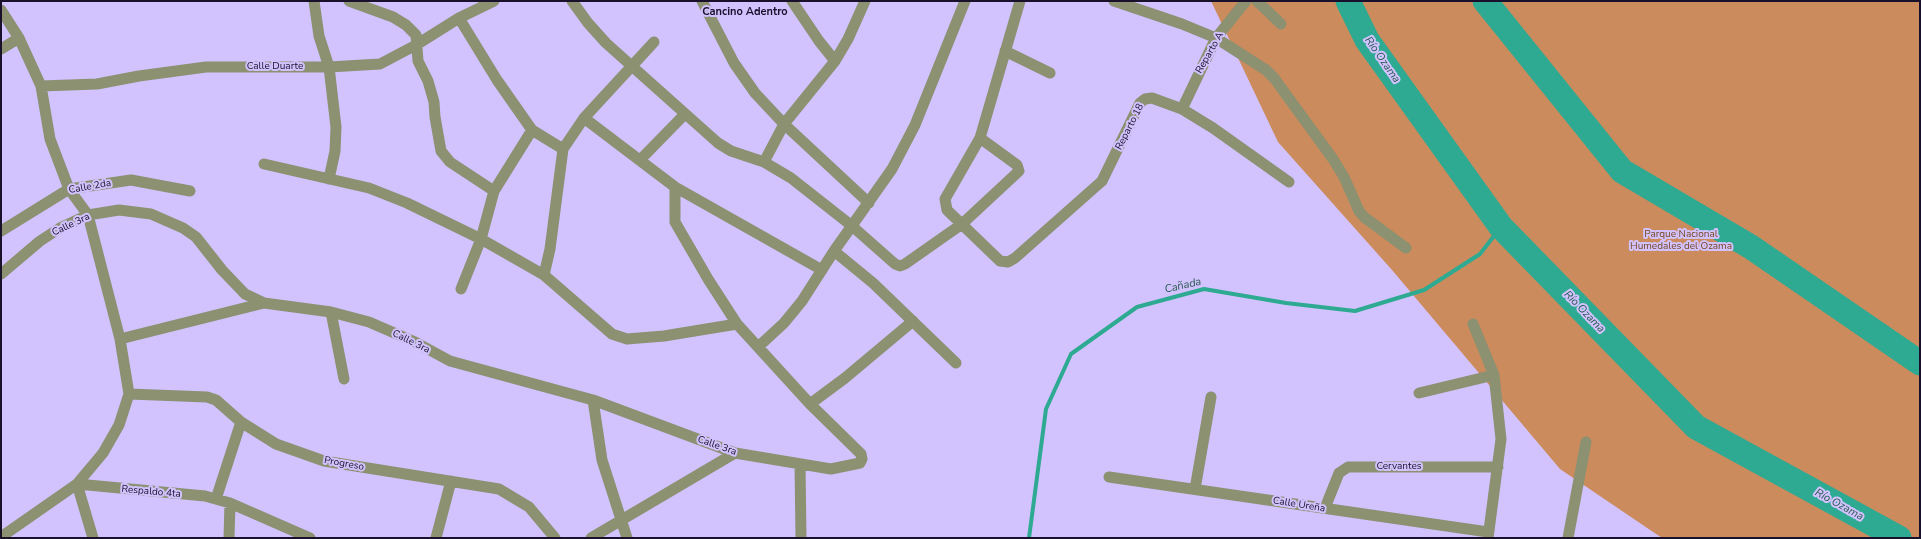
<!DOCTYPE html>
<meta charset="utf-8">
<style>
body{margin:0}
#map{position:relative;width:1921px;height:539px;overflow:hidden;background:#d2c3fe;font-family:"Nunito Sans",sans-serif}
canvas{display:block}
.frame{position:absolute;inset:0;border:2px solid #19112b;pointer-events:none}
</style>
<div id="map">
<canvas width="1921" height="539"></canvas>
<div class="frame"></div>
</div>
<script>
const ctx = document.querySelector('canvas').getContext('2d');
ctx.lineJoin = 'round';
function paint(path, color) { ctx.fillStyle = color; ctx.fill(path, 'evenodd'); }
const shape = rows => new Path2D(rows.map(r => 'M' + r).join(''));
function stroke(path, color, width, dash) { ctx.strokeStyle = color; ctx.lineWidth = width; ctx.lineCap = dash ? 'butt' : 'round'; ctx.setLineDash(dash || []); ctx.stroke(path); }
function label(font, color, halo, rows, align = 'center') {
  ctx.font = font + ' "Nunito Sans",sans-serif'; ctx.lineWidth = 4; ctx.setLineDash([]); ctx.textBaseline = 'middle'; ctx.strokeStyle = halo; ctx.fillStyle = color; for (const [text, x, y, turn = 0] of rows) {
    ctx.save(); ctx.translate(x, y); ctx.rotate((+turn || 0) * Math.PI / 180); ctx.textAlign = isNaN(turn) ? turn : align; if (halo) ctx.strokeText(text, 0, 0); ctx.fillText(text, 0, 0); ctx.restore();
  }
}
const green = shape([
 [1211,1,1920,1,1920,538,1662,538,1560,469,1392,270,1278,142]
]);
const stream = shape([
 [1029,538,1046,409,1071,354,1137,307,1204,289,1286,303,1355,311,1424,290,1480,254,1501,227]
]);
const river = shape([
 [1348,1,1367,40,1501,227,1696,427,1899,538],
 [1485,1,1622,171,1751,247,1920,363]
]);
const minor = shape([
 [314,1,319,36,329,67,336,127,335,151,329,179],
 [349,1,393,17,406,25,416,35,418,61,428,81,434,102,435,117,441,151,450,162,494,191],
 [572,1,588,23,606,43,718,143,731,151,764,162,791,178,852,226,895,264,900,266,905,264,962,224,1019,171,1017,165,980,138],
 [702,1,734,63,755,93,784,124,869,203],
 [792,1,819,41,835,61],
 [1020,1,980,138,945,199,947,210,1000,261,1008,262,1015,258,1102,181,1140,103,1145,99,1152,98,1182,109,1213,128,1289,182],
 [1114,1,1182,24,1216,38,1266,70,1274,78,1333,159,1344,177,1359,211,1364,217,1406,248],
 [1257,1,1281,24],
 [1,10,19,38,41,86,50,139,69,189,88,215,120,339,129,394,119,425,103,453,77,484,93,538],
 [459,18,497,80,532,130,563,149],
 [1,49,19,38],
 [1005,51,1050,73],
 [41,86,97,84,139,76,206,67,329,67,380,64,416,45,459,18,494,1],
 [1182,109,1216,38,1246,1],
 [584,118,675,187,822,270],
 [640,160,684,115],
 [764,162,784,124,835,61,848,39,865,1],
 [264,164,369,188,407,203,481,239,544,275,612,334,627,339,664,336,737,324],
 [1,231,69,189,131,180,190,191],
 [834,251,873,283,956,363],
 [1,274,40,241,60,228,88,215,119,210,151,214,183,228,196,237,222,270,245,294,264,303,331,312,369,322,415,342,450,361,593,400,735,453,831,469,860,463,862,459,861,454,810,404,737,324,708,279,675,222,675,187],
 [544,275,550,249,563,149,584,118,654,42],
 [461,289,481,239,494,191,532,130],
 [331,312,344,379],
 [1473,324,1494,375,1501,439,1488,538],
 [120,339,264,303],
 [758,347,784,323,802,301,834,251,892,169,915,125,965,1],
 [1419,393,1494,375],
 [129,394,207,397,216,400,241,422,276,444,324,461,499,489,529,507,555,538],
 [593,400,602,460,627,538],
 [810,404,845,378,913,321],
 [800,464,801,538],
 [1109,477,1488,532],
 [1195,489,1211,397],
 [216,499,241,422],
 [1325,508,1339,473,1348,467,1498,467],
 [1,537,77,484,205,496,230,503,310,538],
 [229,538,230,503],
 [436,538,451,481],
 [591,538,735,453],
 [1568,538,1586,442]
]);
const streetNames = [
 ["Reparto A",1210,53,-60],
 ["Calle Duarte",275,67],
 ["Reparto 18",1130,127,-63],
 ["Calle 2da",90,187,-10],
 ["Calle 3ra",71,225,-25],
 ["Calle 3ra",411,342,26],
 ["Calle 3ra",717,446,19],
 ["Progreso",344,464,10],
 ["Cervantes",1399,467],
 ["Respaldo 4ta",151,492,5],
 ["Calle Ureña",1299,505,9]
];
const parkNames = [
 ["Parque Nacional",1681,235],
 ["Humedales del Ozama",1681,247]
];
const neighbourhoodNames = [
 ["Cancino Adentro",745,12]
];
const waterNames = [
 ["Río Ozama",1382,60,55],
 ["Cañada",1183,286,-13],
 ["Río Ozama",1584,312,46],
 ["Río Ozama",1839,505,29]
];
paint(green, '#cb8b5c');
stroke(stream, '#2eaa92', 4);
stroke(river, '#2eaa92', 25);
stroke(minor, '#8b9171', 11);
label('10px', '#19112b', '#d2c3fe', streetNames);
label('10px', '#76451e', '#d2c3fe', parkNames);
label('bold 11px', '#19112b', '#d2c3fe', neighbourhoodNames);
label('italic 11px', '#27584c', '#d2c3fe', waterNames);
</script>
